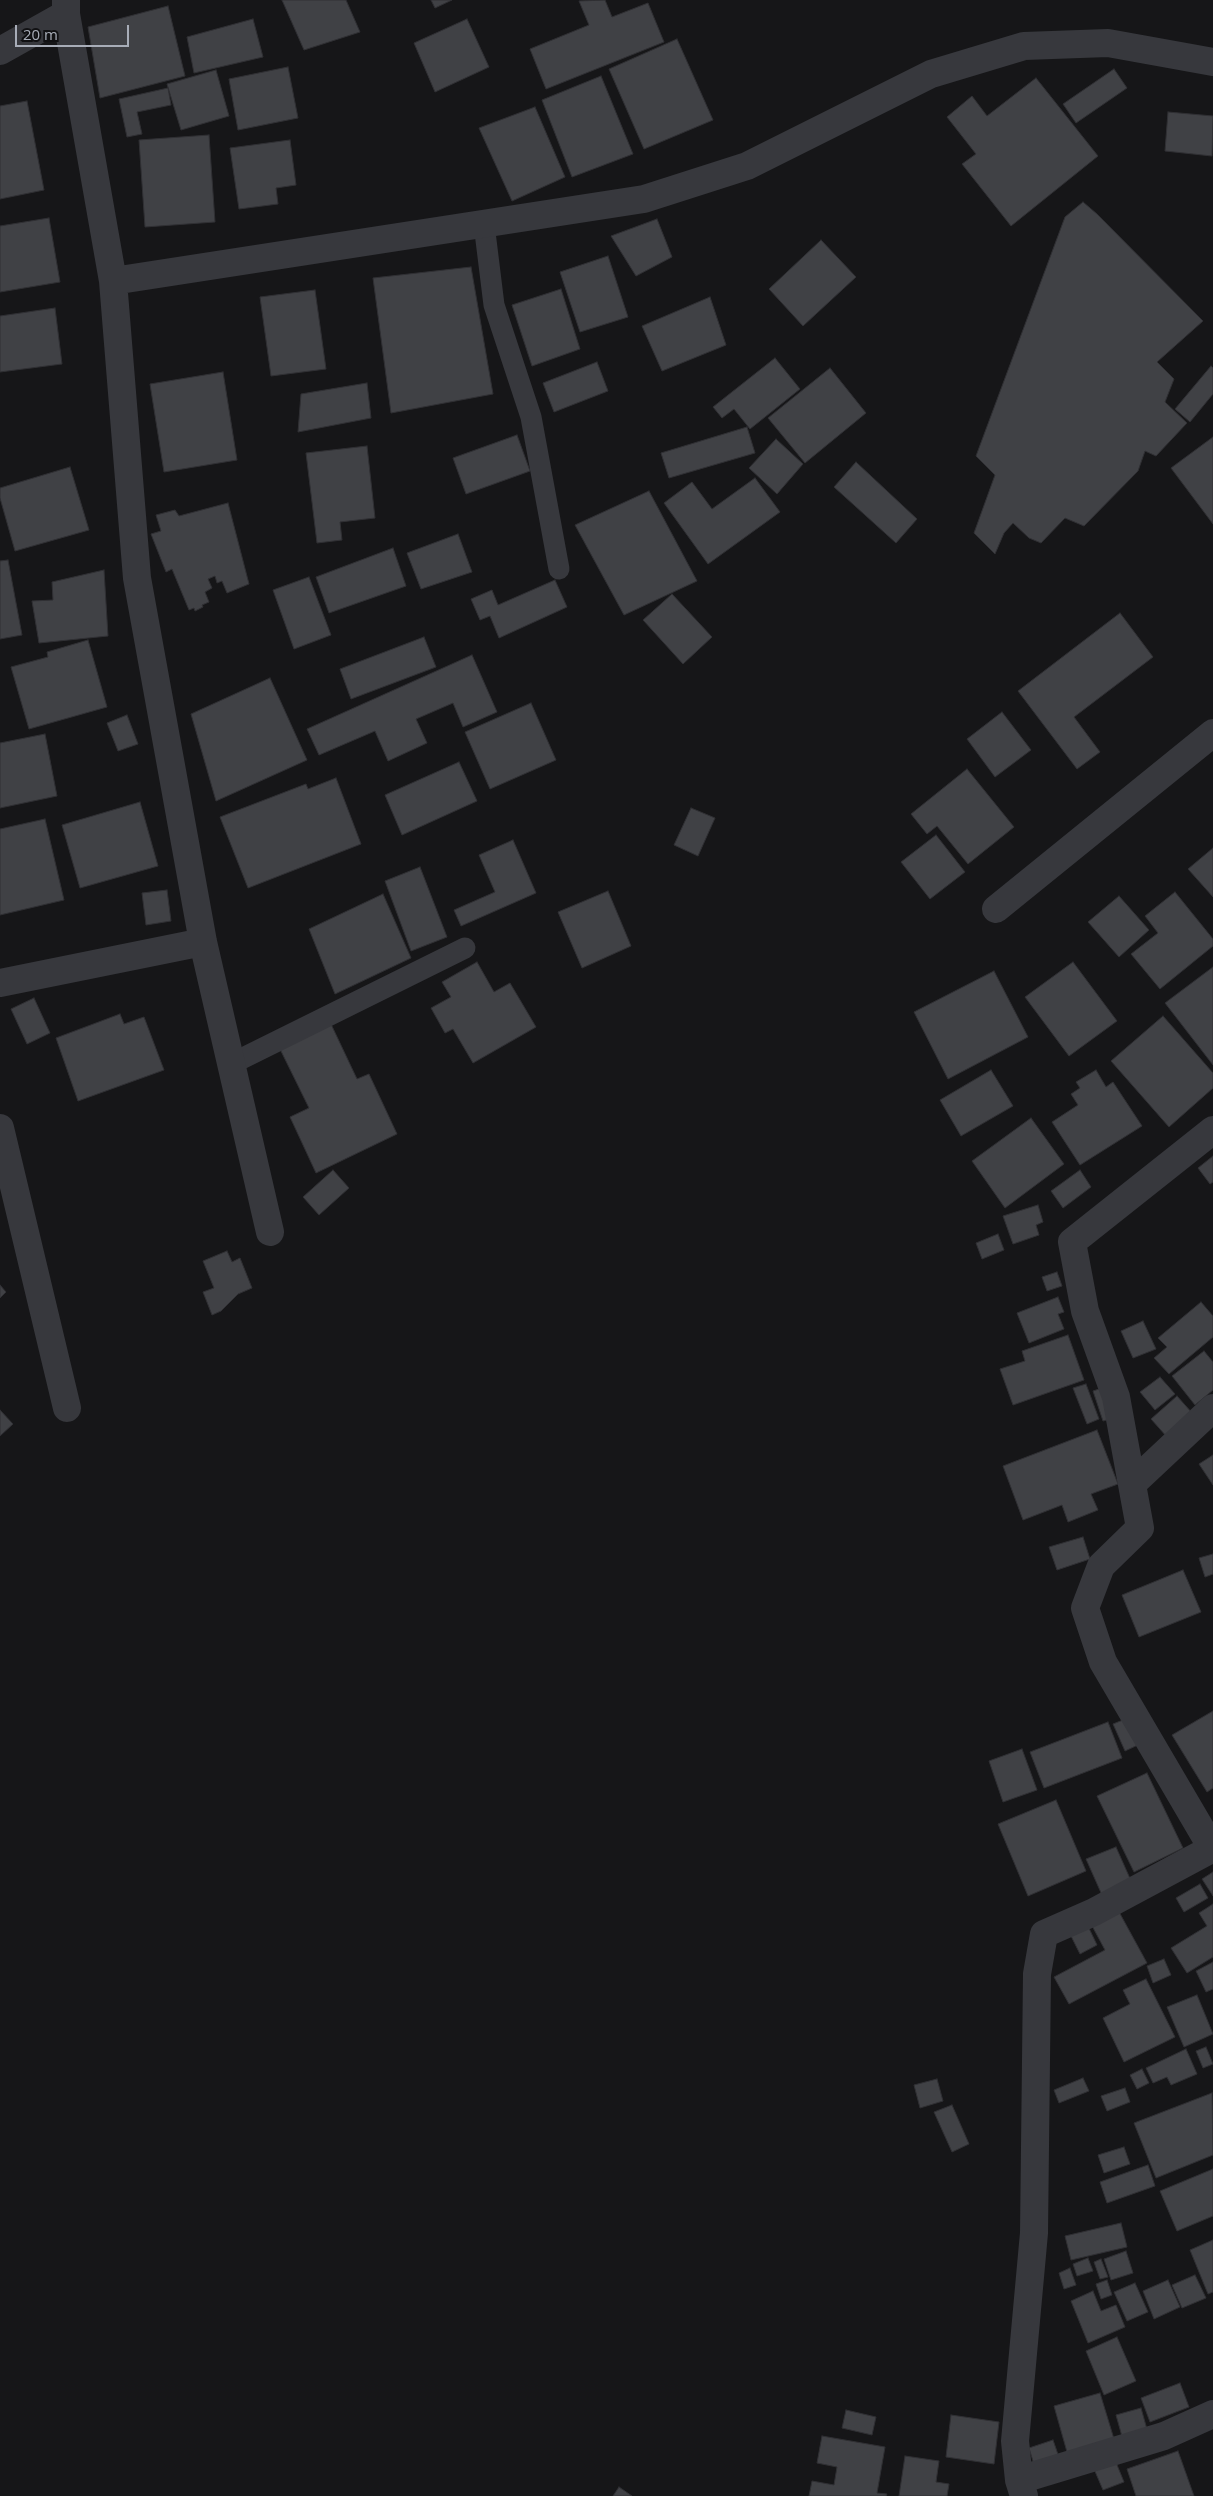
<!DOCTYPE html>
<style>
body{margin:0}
#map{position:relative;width:1213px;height:2496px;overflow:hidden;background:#161618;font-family:"Open Sans",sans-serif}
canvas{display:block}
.scale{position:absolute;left:15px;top:25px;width:114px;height:22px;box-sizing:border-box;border:2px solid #a8adb8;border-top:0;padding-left:6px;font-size:15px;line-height:18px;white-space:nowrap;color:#a8adb8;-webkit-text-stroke:4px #111113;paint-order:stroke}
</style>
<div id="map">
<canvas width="1213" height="2496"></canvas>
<div class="scale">20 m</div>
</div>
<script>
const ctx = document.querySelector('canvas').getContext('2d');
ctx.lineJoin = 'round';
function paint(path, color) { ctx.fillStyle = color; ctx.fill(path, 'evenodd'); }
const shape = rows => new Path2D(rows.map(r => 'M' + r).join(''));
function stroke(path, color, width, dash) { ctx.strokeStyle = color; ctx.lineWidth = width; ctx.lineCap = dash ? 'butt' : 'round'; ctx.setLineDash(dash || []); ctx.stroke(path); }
const building = shape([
 [282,0,346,0,360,32,304,50,282,0],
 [431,0,452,0,435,8,431,0],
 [605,0,612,17,648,3,664,42,546,89,530,49,589,25,579,1,605,0],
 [168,6,185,76,100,98,88,27,168,6],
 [253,19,263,57,194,73,187,37,253,19],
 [467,19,489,67,435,92,414,43,467,19],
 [677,39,713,120,644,149,609,69,677,39],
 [288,67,298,118,238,130,229,79,288,67],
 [1114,69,1127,88,1076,123,1063,104,1114,69],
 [216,70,229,116,181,130,167,84,216,70],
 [601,76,633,154,572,177,542,100,601,76],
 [1036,78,1098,156,1011,226,962,164,976,154,947,117,972,96,987,116,1036,78],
 [168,88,171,105,137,112,142,134,127,137,119,99,168,88],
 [27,101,44,190,0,199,0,106,27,101],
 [535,107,565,177,512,201,479,128,535,107],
 [1168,112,1213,116,1212,156,1165,151,1168,112],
 [209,135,215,222,145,227,139,140,209,135],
 [290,140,296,185,276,188,278,204,239,209,230,148,290,140],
 [1083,202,1097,214,1203,321,1157,362,1174,379,1165,402,1187,423,1156,456,1145,451,1138,471,1084,526,1065,518,1041,543,1029,538,1013,523,1004,533,995,554,974,533,995,475,976,456,1065,217,1083,202],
 [49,218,60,282,0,292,0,226,49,218],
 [657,219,672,257,636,276,611,236,657,219],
 [821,240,856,277,803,326,769,289,821,240],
 [608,256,628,317,580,332,560,272,608,256],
 [471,267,493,394,391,413,373,278,471,267],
 [561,289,580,349,532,366,512,305,561,289],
 [315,290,326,369,271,376,260,297,315,290],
 [710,297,726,345,662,371,642,326,710,297],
 [55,308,62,364,0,372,0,316,55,308],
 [775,358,800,389,750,429,734,409,722,418,713,407,775,358],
 [597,362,608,391,554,412,543,383,597,362],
 [1211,366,1213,368,1213,394,1190,422,1175,409,1211,366],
 [830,368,866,413,805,463,768,418,830,368],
 [223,372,237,460,164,472,150,384,223,372],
 [367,383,371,418,298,432,301,394,367,383],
 [747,427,755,453,669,478,661,453,747,427],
 [517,435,530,471,466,494,453,458,517,435],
 [1213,437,1213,524,1171,468,1213,437],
 [776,439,803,464,777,494,749,468,776,439],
 [367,446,375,518,340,522,342,540,317,543,306,453,367,446],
 [856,462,917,519,896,543,834,487,856,462],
 [70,467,89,530,15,551,0,498,0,488,70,467],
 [755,478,780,512,708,564,664,503,692,482,712,509,755,478],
 [649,491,697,581,624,615,575,525,649,491],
 [228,503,249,584,227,593,222,581,217,583,215,576,208,579,212,588,205,592,209,602,202,605,203,607,195,611,194,608,189,610,172,569,166,572,151,534,161,531,156,515,175,510,179,516,228,503],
 [458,534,472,572,421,589,407,553,458,534],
 [393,548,406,586,329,613,316,577,393,548],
 [8,560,22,635,0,639,0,561,8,560],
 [104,570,108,636,39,643,32,601,53,600,52,582,104,570],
 [309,577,331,635,294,649,273,590,309,577],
 [555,580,567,607,499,638,490,616,480,620,471,599,492,590,498,605,555,580],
 [672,594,712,637,683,664,643,620,672,594],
 [1120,613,1153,657,1074,717,1100,752,1077,769,1018,691,1120,613],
 [424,637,436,667,351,699,340,669,424,637],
 [88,640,107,707,29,729,11,667,48,657,47,652,88,640],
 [472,655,497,712,463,727,453,703,416,719,427,743,388,761,375,731,319,755,307,729,472,655],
 [270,678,307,760,216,801,191,714,270,678],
 [531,703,556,760,490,789,465,732,531,703],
 [1002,712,1031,750,995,777,967,739,1002,712],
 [127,715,138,744,118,751,107,723,127,715],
 [45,734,57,796,0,808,0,743,45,734],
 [459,762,477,801,402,835,385,795,459,762],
 [967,769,1014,827,968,864,937,826,927,834,911,814,967,769],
 [336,778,361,844,248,888,220,817,306,784,308,789,336,778],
 [140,802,158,866,80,888,62,825,140,802],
 [691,808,715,818,698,856,674,845,691,808],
 [45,819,64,900,0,915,0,829,45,819],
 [936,835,965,872,930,899,901,862,936,835],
 [513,840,536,893,461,926,454,910,495,892,479,855,513,840],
 [1213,848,1213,897,1188,869,1213,848],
 [420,867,447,937,411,951,385,881,420,867],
 [167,890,171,921,146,925,142,893,167,890],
 [608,891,631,946,582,968,558,912,608,891],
 [1175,892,1213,939,1213,946,1160,989,1131,954,1158,933,1145,916,1175,892],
 [383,894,411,958,335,994,309,929,383,894],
 [1119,896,1149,930,1119,957,1088,922,1119,896],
 [477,962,494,992,510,983,536,1027,473,1063,453,1029,445,1033,431,1008,451,997,442,982,477,962],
 [1073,962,1117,1021,1069,1056,1025,997,1073,962],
 [1213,967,1213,1065,1165,1003,1213,967],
 [994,971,1028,1037,948,1079,914,1012,994,971],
 [34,998,50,1033,27,1044,11,1009,34,998],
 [120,1014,124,1024,144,1017,164,1070,78,1101,56,1038,120,1014],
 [1163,1016,1213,1073,1213,1088,1169,1127,1111,1061,1163,1016],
 [330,1022,357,1079,369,1074,397,1134,316,1173,290,1117,309,1108,279,1047,330,1022],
 [991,1070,1013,1106,961,1136,940,1100,991,1070],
 [1096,1070,1106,1087,1113,1082,1142,1126,1080,1165,1052,1122,1078,1105,1071,1094,1080,1088,1076,1082,1096,1070],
 [1031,1118,1064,1164,1005,1208,972,1161,1031,1118],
 [1213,1156,1213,1182,1210,1184,1198,1168,1213,1156],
 [333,1170,349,1188,319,1215,303,1197,333,1170],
 [1080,1170,1091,1187,1063,1208,1051,1191,1080,1170],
 [1038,1205,1043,1222,1036,1225,1039,1235,1013,1244,1003,1216,1038,1205],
 [998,1234,1004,1250,982,1259,976,1243,998,1234],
 [227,1251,232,1262,240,1258,252,1288,238,1294,221,1311,212,1315,203,1292,214,1288,203,1261,227,1251],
 [1057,1272,1062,1286,1047,1291,1042,1277,1057,1272],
 [0,1285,6,1292,0,1298,0,1285],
 [1058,1297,1064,1312,1058,1314,1064,1329,1029,1343,1017,1313,1058,1297],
 [1201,1302,1213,1316,1213,1337,1169,1374,1154,1358,1167,1347,1158,1338,1201,1302],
 [1143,1321,1156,1349,1133,1358,1121,1331,1143,1321],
 [1068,1335,1084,1380,1013,1405,1000,1369,1025,1361,1022,1351,1068,1335],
 [1204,1351,1213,1362,1213,1390,1195,1405,1172,1376,1204,1351],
 [1160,1377,1175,1394,1155,1410,1140,1392,1160,1377],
 [1086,1384,1099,1419,1087,1424,1073,1388,1086,1384],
 [1105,1387,1114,1418,1103,1421,1093,1391,1105,1387],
 [1177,1396,1193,1414,1167,1437,1151,1419,1177,1396],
 [0,1410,13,1424,0,1436,0,1410],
 [1097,1430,1118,1484,1091,1494,1098,1510,1068,1522,1062,1505,1023,1520,1003,1466,1097,1430],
 [1213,1455,1213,1485,1199,1464,1213,1455],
 [1083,1537,1090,1559,1057,1570,1049,1547,1083,1537],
 [1213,1554,1213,1574,1205,1577,1199,1558,1213,1554],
 [1183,1570,1201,1612,1139,1637,1122,1595,1183,1570],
 [1213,1711,1213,1788,1207,1792,1172,1735,1213,1711],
 [1128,1718,1140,1744,1125,1751,1113,1724,1128,1718],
 [1108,1722,1122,1758,1044,1788,1030,1752,1108,1722],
 [1022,1749,1037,1790,1003,1802,989,1761,1022,1749],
 [1147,1773,1183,1848,1134,1872,1097,1796,1147,1773],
 [1056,1800,1086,1871,1028,1896,998,1824,1056,1800],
 [1116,1847,1132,1883,1102,1895,1086,1859,1116,1847],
 [1213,1872,1213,1896,1202,1879,1213,1872],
 [1200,1884,1208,1898,1184,1912,1176,1898,1200,1884],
 [1213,1904,1213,1957,1187,1973,1171,1948,1207,1926,1199,1913,1213,1904],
 [1118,1910,1147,1963,1069,2004,1054,1977,1105,1950,1091,1924,1118,1910],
 [1086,1922,1097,1945,1080,1954,1068,1930,1086,1922],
 [1164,1959,1171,1975,1153,1983,1147,1966,1164,1959],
 [1213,1962,1213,1989,1206,1992,1196,1971,1213,1962],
 [1146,1979,1175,2037,1124,2062,1103,2018,1130,2004,1123,1990,1146,1979],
 [1197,1995,1213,2034,1184,2047,1167,2007,1197,1995],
 [1206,2047,1213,2064,1203,2068,1196,2051,1206,2047],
 [1186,2049,1197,2074,1171,2085,1167,2077,1153,2083,1146,2068,1186,2049],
 [1142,2069,1149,2083,1137,2089,1130,2075,1142,2069],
 [1083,2078,1089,2091,1059,2103,1054,2090,1083,2078],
 [937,2079,943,2101,920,2108,914,2085,937,2079],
 [1125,2088,1130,2102,1107,2111,1101,2096,1125,2088],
 [1212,2093,1213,2155,1156,2178,1134,2123,1212,2093],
 [952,2105,969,2144,952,2152,934,2112,952,2105],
 [1124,2147,1130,2164,1104,2173,1098,2155,1124,2147],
 [1148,2165,1155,2186,1107,2203,1100,2182,1148,2165],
 [1213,2169,1213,2216,1177,2231,1160,2191,1213,2169],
 [1121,2223,1127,2247,1071,2260,1065,2236,1121,2223],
 [1213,2240,1213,2292,1208,2294,1190,2250,1213,2240],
 [1126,2251,1133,2273,1111,2280,1104,2259,1126,2251],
 [1088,2258,1093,2271,1077,2276,1073,2264,1088,2258],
 [1101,2259,1108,2277,1100,2279,1094,2262,1101,2259],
 [1070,2268,1076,2285,1064,2289,1059,2273,1070,2268],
 [1195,2275,1206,2298,1182,2308,1172,2285,1195,2275],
 [1107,2280,1112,2295,1101,2299,1096,2284,1107,2280],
 [1168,2280,1180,2307,1154,2319,1143,2291,1168,2280],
 [1135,2283,1148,2312,1127,2321,1114,2292,1135,2283],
 [1093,2291,1101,2311,1116,2305,1125,2327,1088,2343,1071,2301,1093,2291],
 [1117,2337,1136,2381,1104,2395,1086,2351,1117,2337],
 [1180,2383,1189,2407,1150,2422,1141,2398,1180,2383],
 [1100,2393,1114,2439,1067,2452,1054,2406,1100,2393],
 [1141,2408,1148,2433,1123,2440,1116,2415,1141,2408],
 [846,2410,876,2417,872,2435,842,2428,846,2410],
 [951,2415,999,2422,994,2464,946,2457,951,2415],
 [822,2436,885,2447,877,2493,887,2494,886,2496,809,2496,812,2481,834,2485,837,2467,817,2463,822,2436],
 [1053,2440,1061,2463,1036,2471,1029,2448,1053,2440],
 [1178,2451,1194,2496,1136,2496,1127,2469,1178,2451],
 [905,2456,939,2461,936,2482,949,2484,947,2496,899,2496,905,2456],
 [1115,2460,1124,2482,1103,2490,1094,2469,1115,2460],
 [619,2487,632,2496,613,2496,619,2487]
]);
const service = shape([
 [484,224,494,305,531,417,559,569],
 [231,1064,465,948]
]);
const minor = shape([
 [66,0,66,14,113,281,137,578,203,942,270,1232],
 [0,51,66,14],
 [113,281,644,199,747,166,931,74,1024,46,1108,43,1213,62],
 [996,909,1213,733],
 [0,983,203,942],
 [0,1128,67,1408],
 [1132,1484,1213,1408],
 [1212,1848,1103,1662,1085,1608,1101,1566,1140,1528,1116,1397,1085,1311,1072,1242,1213,1130],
 [1019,2480,1164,2436,1213,2414],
 [1024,2496,1019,2480,1015,2441,1034,2233,1037,1974,1044,1934,1094,1912,1213,1848]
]);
paint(building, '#404145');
stroke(building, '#303034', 1);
stroke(service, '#37383d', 21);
stroke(minor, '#37383d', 28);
</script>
